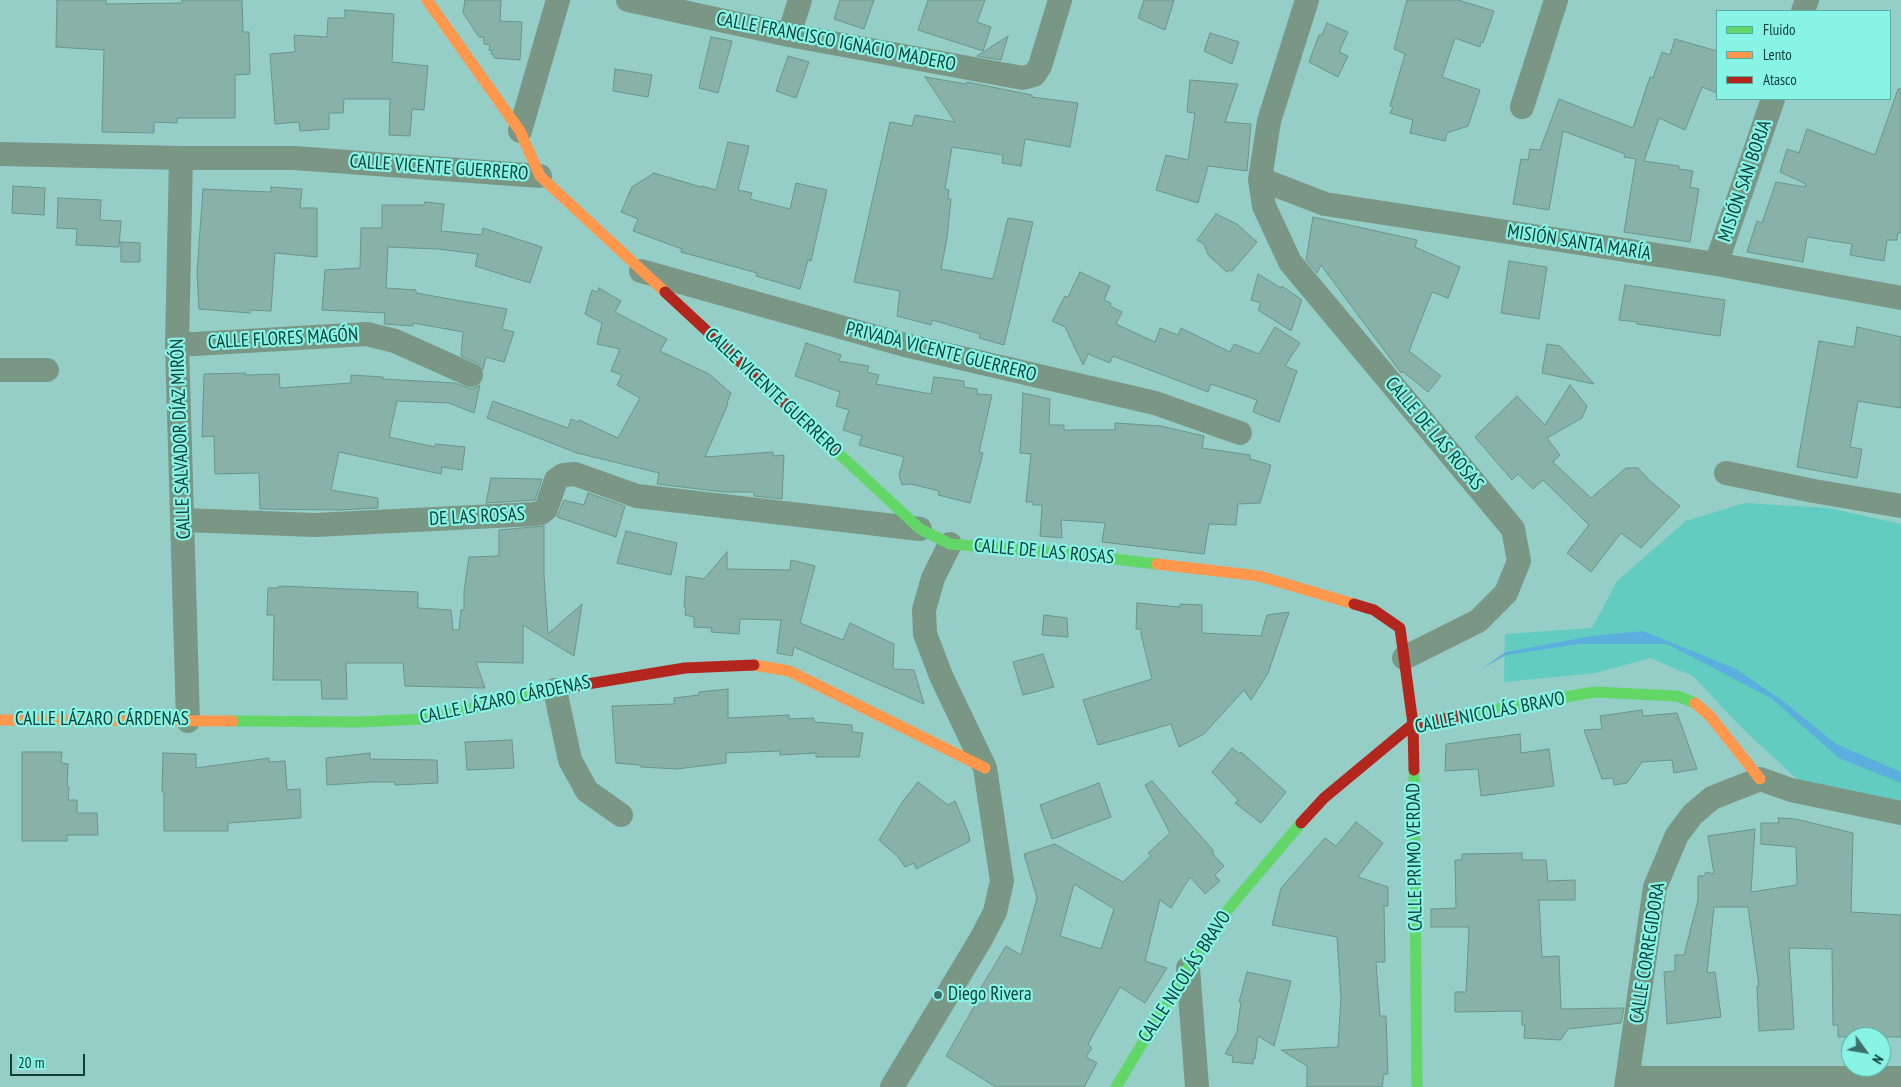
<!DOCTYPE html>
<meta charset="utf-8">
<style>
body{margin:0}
#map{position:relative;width:1901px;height:1087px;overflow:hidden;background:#94cec6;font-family:"PT Sans Narrow",sans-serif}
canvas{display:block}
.legend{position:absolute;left:1716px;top:10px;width:175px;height:90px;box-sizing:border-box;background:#88f4e5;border:1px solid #57aba0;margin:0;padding:6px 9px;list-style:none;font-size:15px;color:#0d3e38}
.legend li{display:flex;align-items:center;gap:10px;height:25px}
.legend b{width:25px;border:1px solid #57aba0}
.north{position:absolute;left:1841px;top:1027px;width:50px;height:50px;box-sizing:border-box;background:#88f4e5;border:1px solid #57aba0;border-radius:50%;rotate:122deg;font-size:14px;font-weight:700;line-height:20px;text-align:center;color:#0d3e38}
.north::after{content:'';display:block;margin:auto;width:18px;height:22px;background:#3c706a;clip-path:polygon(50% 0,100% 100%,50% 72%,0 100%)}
.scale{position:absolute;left:10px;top:1054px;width:75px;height:22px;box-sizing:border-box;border:2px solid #0d3e38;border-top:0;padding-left:6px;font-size:15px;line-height:18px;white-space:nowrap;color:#0d3e38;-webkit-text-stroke:4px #88f4e5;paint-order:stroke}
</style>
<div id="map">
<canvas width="1901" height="1087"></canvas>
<ul class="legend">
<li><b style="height:6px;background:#63d668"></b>Fluido</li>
<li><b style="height:6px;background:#ff974d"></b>Lento</li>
<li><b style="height:6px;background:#b3261e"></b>Atasco</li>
</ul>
<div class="north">N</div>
<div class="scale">20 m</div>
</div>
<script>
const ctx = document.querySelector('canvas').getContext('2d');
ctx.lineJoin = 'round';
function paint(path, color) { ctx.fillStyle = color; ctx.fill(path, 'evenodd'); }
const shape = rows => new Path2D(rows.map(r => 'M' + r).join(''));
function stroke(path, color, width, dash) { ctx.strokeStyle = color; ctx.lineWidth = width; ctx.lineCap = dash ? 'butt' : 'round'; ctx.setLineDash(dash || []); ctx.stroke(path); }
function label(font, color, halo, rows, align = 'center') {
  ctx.font = font + ' "PT Sans Narrow",sans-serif'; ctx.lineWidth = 4.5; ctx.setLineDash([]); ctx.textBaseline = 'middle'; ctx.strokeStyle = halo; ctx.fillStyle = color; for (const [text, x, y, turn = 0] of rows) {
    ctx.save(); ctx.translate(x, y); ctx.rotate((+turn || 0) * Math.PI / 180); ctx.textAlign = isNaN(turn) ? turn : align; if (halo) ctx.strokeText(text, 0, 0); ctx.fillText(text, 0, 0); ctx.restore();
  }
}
const green = shape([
 [1745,503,1828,508,1901,524,1901,806,1809,790,1742,728,1693,676,1650,658,1596,673,1504,682,1505,634,1592,628,1617,581,1686,521]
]);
const water = shape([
 [1643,631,1736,669,1783,701,1836,744,1901,772,1901,783,1839,758,1771,698,1667,644,1578,644,1506,655,1481,669,1506,652,1592,636]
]);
const building = shape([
 [57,0,106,0,106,4,182,3,182,0,242,0,243,32,249,32,250,74,235,75,235,118,177,118,177,123,154,122,154,133,102,132,104,50,56,47,57,0],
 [465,0,501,0,500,21,522,22,520,60,494,58,494,55,491,54,492,51,489,50,490,45,484,44,484,37,479,37,463,13,465,0],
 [840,0,874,0,864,29,834,19,840,0],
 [928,0,985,0,977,22,991,27,983,51,918,30,928,0],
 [1144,0,1174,0,1165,30,1138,18,1144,0],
 [1407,0,1458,0,1494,11,1483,43,1481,42,1480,47,1455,38,1442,77,1480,90,1468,126,1447,133,1445,141,1410,133,1413,120,1390,113,1393,107,1390,106,1405,54,1394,49,1407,0],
 [345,10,394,14,392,62,428,66,424,110,412,109,410,136,389,135,390,99,344,99,343,113,329,113,329,129,300,131,299,122,275,124,270,54,295,52,294,35,327,37,328,18,345,18,345,10],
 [1327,23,1348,32,1339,52,1348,56,1338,77,1309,62,1319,35,1322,35,1327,23],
 [1210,33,1239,42,1232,64,1204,51,1210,33],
 [1008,36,1001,60,977,56,1008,36],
 [711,37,732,41,718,93,699,88,711,37],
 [1675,39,1717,51,1717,93,1702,87,1685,130,1659,118,1644,161,1679,166,1679,169,1693,171,1690,187,1699,189,1690,242,1624,232,1636,159,1624,157,1625,154,1563,131,1549,210,1513,204,1521,159,1528,160,1530,149,1540,150,1559,99,1633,128,1650,77,1653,78,1662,52,1670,55,1675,39],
 [788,56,809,62,796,98,776,91,788,56],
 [615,69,652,75,648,97,613,91,615,69],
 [925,77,966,84,967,82,1032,95,1032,97,1078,103,1070,147,1025,139,1021,166,1002,163,1003,155,952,147,945,189,949,190,948,199,951,199,947,238,941,269,993,279,1008,218,1033,222,1004,345,979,338,980,334,932,320,931,325,897,316,900,291,854,282,890,122,912,126,915,115,955,122,925,77],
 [1190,80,1238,84,1225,122,1251,124,1247,171,1208,166,1198,203,1156,190,1166,155,1188,160,1195,113,1187,112,1190,80],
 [1898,89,1901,89,1901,233,1898,233,1897,240,1887,240,1884,261,1850,255,1852,244,1807,237,1803,262,1747,252,1757,221,1762,223,1776,182,1805,187,1806,184,1780,172,1787,149,1799,153,1807,129,1875,155,1898,89],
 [728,142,749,146,738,190,752,193,750,199,790,209,796,183,827,190,811,261,808,260,800,289,756,276,757,273,681,252,682,249,633,231,638,219,621,212,632,187,654,173,701,187,702,186,716,190,728,142],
 [13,186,45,188,44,215,12,213,13,186],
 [271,187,302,189,300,208,317,208,317,257,275,253,271,311,250,310,250,313,199,309,197,272,203,189,271,192,271,187],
 [58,198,101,200,100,220,121,221,119,247,76,245,77,229,57,228,58,198],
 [425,202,444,204,441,231,482,235,483,228,542,247,530,283,475,266,478,254,438,249,388,247,386,288,416,290,416,293,507,309,502,329,514,332,504,362,486,357,483,370,477,363,461,356,463,332,413,323,413,326,384,324,385,313,322,310,325,270,360,268,361,228,382,228,382,205,424,205,425,202],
 [1216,214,1237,224,1257,242,1232,271,1230,270,1227,272,1208,255,1204,244,1197,240,1216,214],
 [1313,217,1417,240,1415,247,1460,267,1448,298,1432,292,1409,351,1441,376,1428,392,1402,371,1401,373,1321,265,1317,273,1306,260,1313,217],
 [121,242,140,243,140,262,121,262,121,242],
 [1509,261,1547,267,1539,319,1501,313,1509,261],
 [1080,272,1110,286,1104,300,1111,303,1110,306,1122,312,1116,324,1155,342,1160,328,1178,335,1181,328,1230,352,1234,344,1259,354,1275,327,1300,343,1285,366,1297,371,1279,422,1253,412,1257,400,1211,384,1208,392,1113,356,1110,363,1088,354,1083,365,1065,327,1052,321,1065,296,1068,297,1080,272],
 [1258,274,1281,288,1282,286,1302,300,1291,331,1258,310,1261,303,1251,300,1258,274],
 [1625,285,1725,300,1720,336,1637,324,1637,322,1619,320,1625,285],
 [599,288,621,301,615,312,667,339,660,351,709,374,731,393,727,403,728,404,705,457,773,452,773,456,784,455,782,499,754,496,754,492,724,492,657,484,659,473,577,453,487,418,493,401,568,428,571,419,578,422,579,420,618,438,640,398,617,385,622,375,611,371,620,349,597,344,602,323,585,314,592,290,597,292,599,288],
 [1857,327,1901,337,1901,408,1858,401,1850,447,1862,449,1857,478,1797,467,1819,341,1854,347,1857,327],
 [806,343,841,355,839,361,869,366,867,372,879,375,876,384,931,394,934,377,964,381,964,387,977,389,977,394,992,395,979,452,983,453,970,503,938,495,939,491,911,484,902,485,899,475,904,457,859,445,862,436,843,430,849,410,836,406,840,392,795,376,806,343],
 [1547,344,1560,346,1594,384,1542,373,1547,344],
 [245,373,245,375,279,374,280,388,351,383,351,375,383,377,383,379,455,383,472,389,480,385,474,413,449,403,397,401,389,437,435,447,435,444,465,447,462,470,442,467,441,474,339,452,331,490,378,498,378,508,338,510,260,509,259,473,215,474,214,436,202,437,204,374,245,373],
 [1570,385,1587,406,1582,418,1547,438,1560,455,1553,462,1591,498,1626,468,1638,468,1651,482,1680,506,1641,548,1621,533,1591,572,1567,553,1589,525,1543,480,1533,489,1518,474,1512,480,1475,437,1517,396,1545,425,1570,385],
 [1023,393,1050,399,1049,425,1064,425,1064,430,1115,430,1115,423,1161,426,1204,436,1202,448,1250,455,1250,459,1271,465,1260,503,1238,504,1236,525,1209,524,1204,554,1102,542,1105,523,1061,520,1062,538,1040,536,1042,505,1033,505,1033,502,1026,502,1031,454,1020,453,1023,393],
 [491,478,542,479,535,500,486,503,491,478],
 [588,493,625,506,616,537,557,517,564,500,584,505,588,493],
 [544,526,544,576,548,634,582,604,574,656,523,625,523,663,476,662,485,688,405,686,403,663,346,663,347,699,322,699,321,680,273,680,274,615,267,615,268,588,279,588,279,586,418,592,418,608,451,610,453,630,459,630,461,610,464,610,464,591,469,557,499,556,499,530,544,526],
 [626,531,677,543,671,575,617,563,626,531],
 [727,552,727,569,790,570,791,560,815,566,800,623,843,640,850,623,894,644,893,669,914,670,924,704,794,647,792,656,777,653,781,620,740,619,739,634,711,632,712,628,694,627,694,617,685,615,686,608,684,607,686,576,704,579,727,552],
 [1137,603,1180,607,1180,604,1202,605,1202,633,1261,636,1267,615,1289,612,1268,673,1251,700,1244,690,1204,734,1179,747,1171,724,1098,745,1083,700,1152,679,1141,634,1141,629,1136,629,1137,603],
 [1044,615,1067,618,1068,637,1042,635,1044,615],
 [1043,654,1054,687,1023,695,1013,662,1043,654],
 [728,689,728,718,789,715,789,719,814,718,814,722,852,725,852,732,863,733,859,757,816,757,816,753,780,755,780,751,726,753,726,763,676,769,641,767,640,765,616,763,612,706,674,704,674,698,699,695,699,692,728,689],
 [1642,710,1643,716,1677,713,1697,769,1674,773,1672,760,1642,762,1627,783,1614,785,1613,778,1602,779,1584,730,1602,729,1600,716,1642,710],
 [1520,734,1521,753,1549,749,1554,786,1481,796,1478,769,1445,771,1446,744,1520,734],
 [512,740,514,768,467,770,465,742,512,740],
 [1232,748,1240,754,1241,752,1286,792,1261,823,1235,803,1238,800,1212,772,1232,748],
 [22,752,62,752,61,763,68,764,67,787,69,787,68,800,77,800,77,813,97,813,98,835,67,835,67,841,22,841,22,752],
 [163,753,196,754,196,768,269,758,269,762,285,761,287,790,300,789,301,818,228,823,228,831,164,831,164,792,162,792,163,753],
 [370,753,370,759,437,760,438,783,395,785,395,782,373,782,327,785,326,758,370,753],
 [1152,781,1213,850,1213,854,1224,866,1215,875,1220,881,1205,894,1190,877,1171,908,1160,900,1145,961,1167,968,1145,1003,1120,987,1088,1044,1092,1048,1086,1057,1097,1063,1084,1087,996,1087,946,1056,979,998,976,996,1006,946,1021,955,1037,898,1024,854,1055,844,1123,882,1151,856,1148,853,1170,833,1145,785,1152,781],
 [1074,884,1114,909,1101,949,1060,936,1074,884],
 [918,782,948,805,955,801,968,832,970,841,916,869,914,863,905,867,898,857,879,840,903,801,918,782],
 [1099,783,1111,817,1052,839,1040,805,1099,783],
 [1778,818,1796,819,1853,833,1851,912,1901,915,1901,1037,1838,1037,1838,1025,1833,1025,1832,949,1789,948,1794,1029,1759,1031,1757,986,1759,986,1748,907,1714,907,1707,973,1715,972,1721,1017,1667,1024,1664,972,1675,971,1675,955,1684,955,1698,900,1698,876,1704,876,1706,872,1714,874,1708,836,1755,829,1751,892,1797,885,1796,847,1761,844,1761,823,1779,823,1778,818],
 [1356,822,1383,843,1358,877,1388,887,1388,906,1384,906,1385,962,1376,962,1380,1016,1386,1016,1388,1074,1384,1074,1382,1087,1307,1087,1307,1066,1281,1050,1338,1047,1341,999,1337,937,1272,925,1281,888,1325,838,1336,846,1356,822],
 [1522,853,1522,860,1546,860,1548,881,1575,880,1575,900,1539,900,1542,957,1559,956,1561,1009,1624,1008,1621,1023,1568,1029,1561,1040,1524,1038,1525,1025,1522,1025,1522,1011,1455,1012,1455,992,1466,992,1469,927,1431,927,1431,909,1456,908,1455,860,1462,860,1462,854,1522,853],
 [1247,972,1291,981,1274,1046,1258,1036,1255,1059,1253,1059,1253,1064,1232,1062,1233,1056,1225,1054,1237,1032,1241,1002,1239,1002,1247,972]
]);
const street = shape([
 [628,0,789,35,1023,78,1034,75,1040,66,1060,0],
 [1307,0,1269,121,1260,179,1264,206,1290,262,1513,529,1519,561,1506,593,1478,621,1404,658],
 [1803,11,1807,0],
 [789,35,800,0],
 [1522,107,1556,0],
 [520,131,558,0],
 [0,154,181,158,294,158,540,176],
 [181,158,177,345,188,721],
 [1260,179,1325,204,1716,264,1901,298],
 [1716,264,1773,99],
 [641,271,905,345,1155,403,1240,433],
 [177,345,367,334,395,341,471,375],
 [0,370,47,370],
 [1726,473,1814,491,1901,506],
 [183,520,315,525,534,514,541,513,546,509,556,480,563,475,575,474,637,496,920,529],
 [555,690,570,760,587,791,621,815],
 [1188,968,1197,1087],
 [1629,1078,1901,1078],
 [892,1087,981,939,995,912,1002,881,985,768,941,676,925,634,924,610,933,578,950,544],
 [1626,1087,1655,887,1677,835,1693,814,1712,798,1760,779,1791,790,1901,813]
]);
const fast = shape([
 [835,450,920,529,950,544,1072,554,1157,564],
 [1464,715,1594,692,1677,696,1695,703],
 [233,721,359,722,424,719,569,687],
 [1414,770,1417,1087],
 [1116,1087,1188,968,1230,907,1301,823]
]);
const slow = shape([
 [427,0,520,131,540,176,665,292],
 [1157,564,1259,576,1354,604],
 [754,665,789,671,985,768],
 [1695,703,1710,716,1760,779],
 [0,720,233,721]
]);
const jam = shape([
 [665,292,835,450],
 [1354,604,1374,610,1400,628,1413,724,1414,770],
 [569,687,685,668,754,665],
 [1301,823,1324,798,1413,724,1464,715]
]);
const markers = [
 [938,995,5,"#3c706a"]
];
const streetNames = [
 ["CALLE FRANCISCO IGNACIO MADERO",836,42,11],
 ["CALLE VICENTE GUERRERO",439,168,4],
 ["MISIÓN SAN BORJA",1745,181,-71],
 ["MISIÓN SANTA MARÍA",1579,243,9],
 ["CALLE FLORES MAGÓN",283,339,-3],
 ["PRIVADA VICENTE GUERRERO",941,352,14],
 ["CALLE VICENTE GUERRERO",773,393,43],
 ["CALLE DE LAS ROSAS",1434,434,50],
 ["CALLE SALVADOR DÍAZ MIRÓN",181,439,-92],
 ["DE LAS ROSAS",477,517,-3],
 ["CALLE DE LAS ROSAS",1044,552,5],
 ["CALLE LÁZARO CÁRDENAS",505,700,-12],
 ["CALLE NICOLÁS BRAVO",1490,713,-11],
 ["CALLE LÁZARO CÁRDENAS",102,720],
 ["CALLE PRIMO VERDAD",1415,857,-91],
 ["CALLE CORREGIDORA",1648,953,-81],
 ["CALLE NICOLÁS BRAVO",1185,977,-57]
];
const poiNames = [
 ["Diego Rivera",948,995]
];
paint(green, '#62ccc0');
paint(water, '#5baedd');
paint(building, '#88b2a8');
stroke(building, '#69958b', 1);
stroke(street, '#7a9685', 24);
stroke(fast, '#63d668', 11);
stroke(slow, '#ff974d', 11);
stroke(jam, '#b3261e', 11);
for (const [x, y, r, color] of markers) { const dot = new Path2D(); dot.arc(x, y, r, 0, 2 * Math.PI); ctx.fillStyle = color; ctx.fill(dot); stroke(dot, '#88f4e5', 2); }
label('19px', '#0d3e38', '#88f4e5', streetNames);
label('19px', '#0d3e38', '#88f4e5', poiNames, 'left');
</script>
